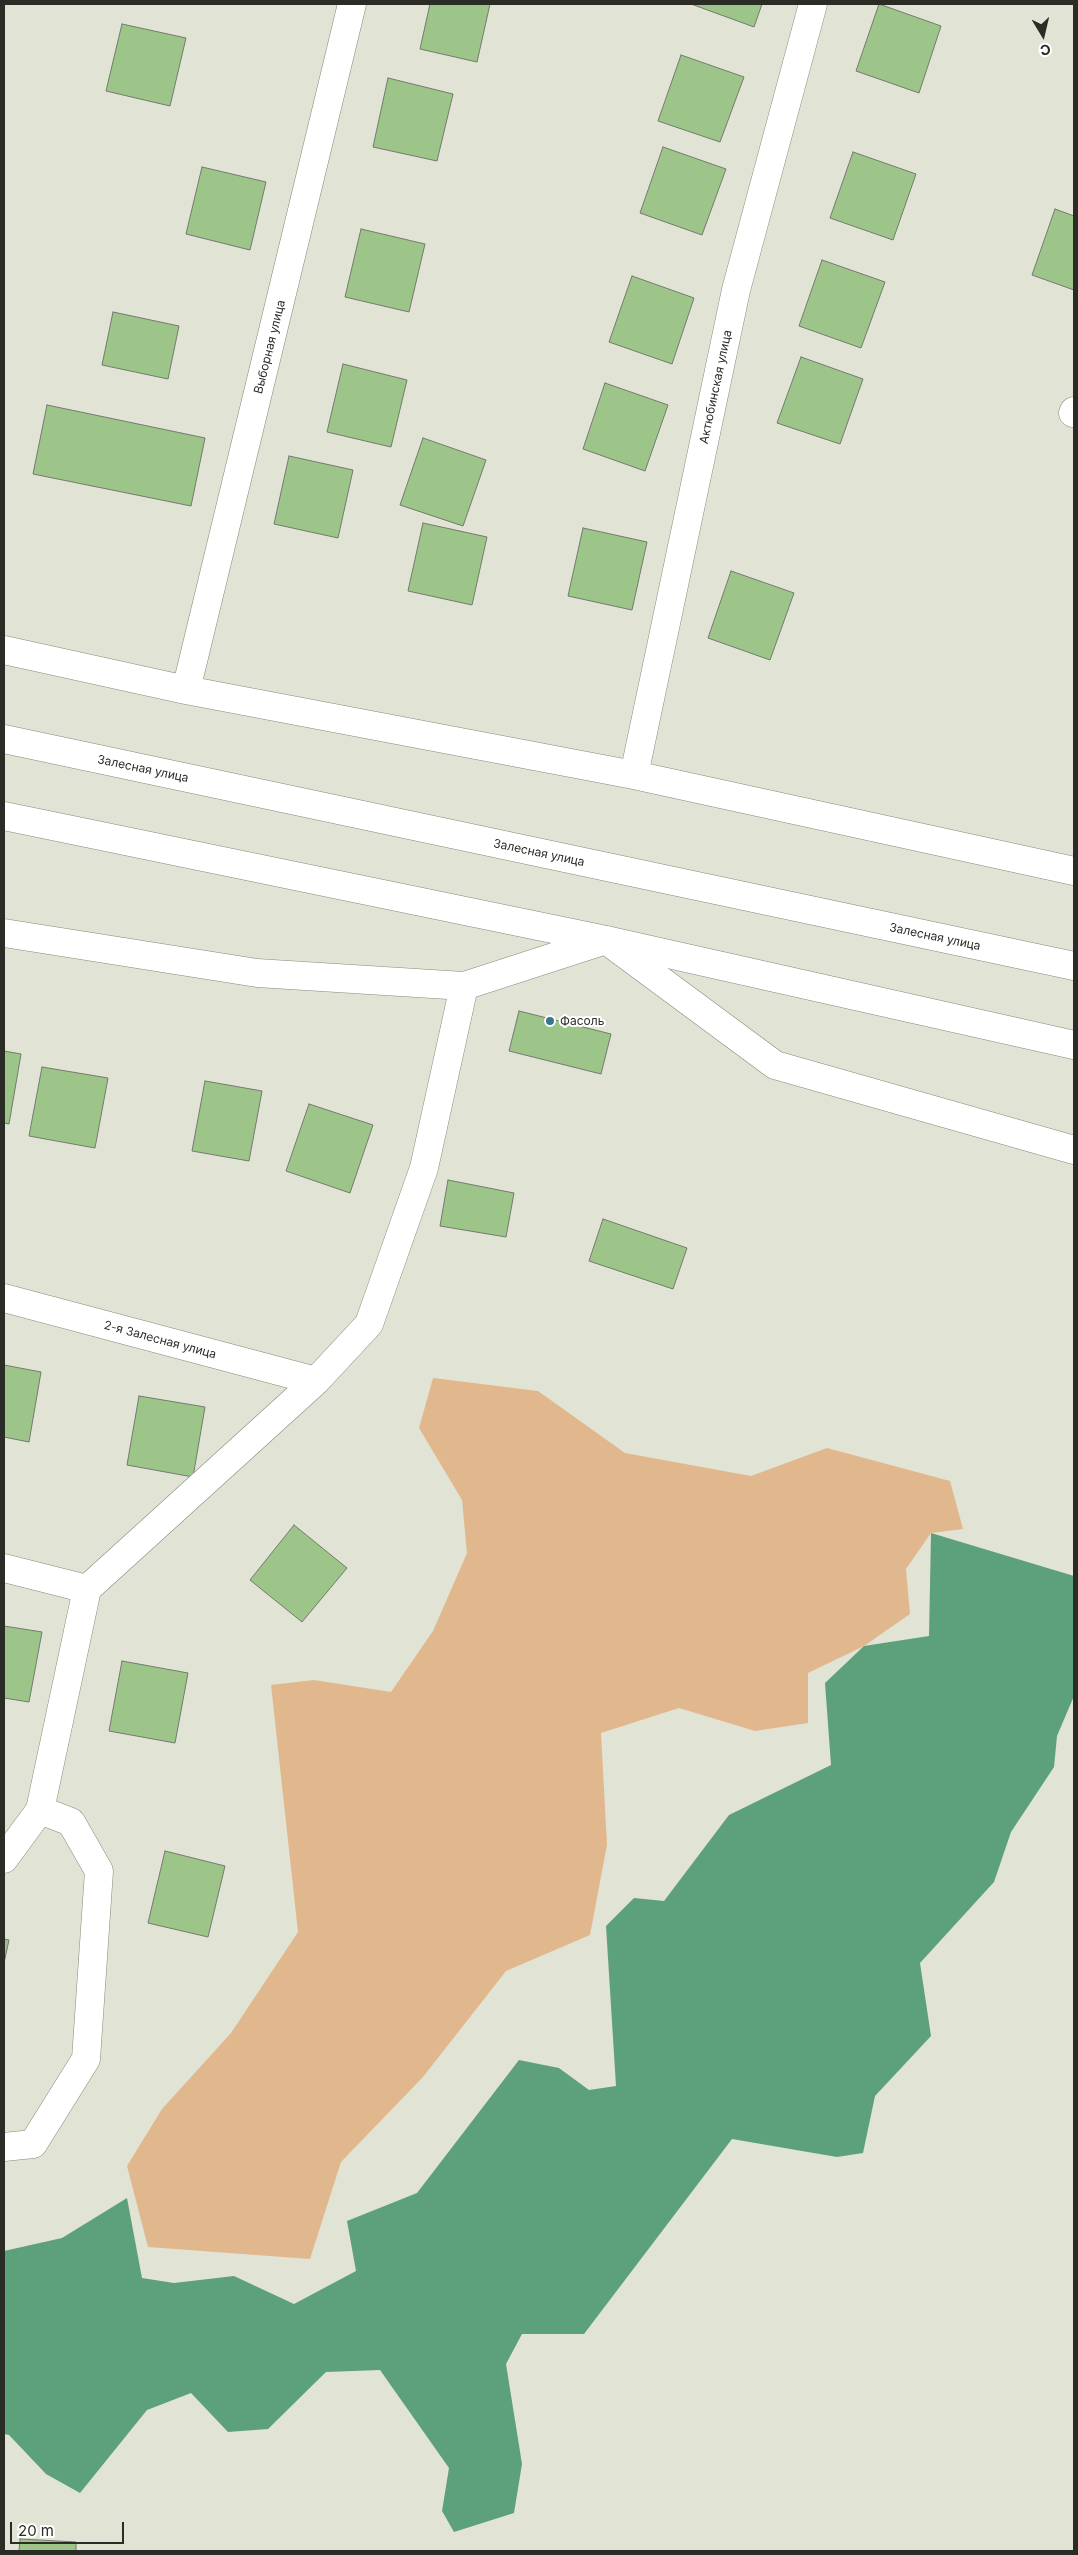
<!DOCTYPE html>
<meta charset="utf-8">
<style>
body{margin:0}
#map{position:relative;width:1078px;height:2555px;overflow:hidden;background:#e1e3d4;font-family:Inter,sans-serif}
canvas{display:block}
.frame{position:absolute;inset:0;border:5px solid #2b2c26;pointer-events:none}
.north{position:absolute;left:1018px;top:10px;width:50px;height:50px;-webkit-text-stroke:4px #fff;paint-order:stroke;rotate:171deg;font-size:14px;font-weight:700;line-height:20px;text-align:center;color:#2b2c26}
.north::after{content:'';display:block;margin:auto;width:18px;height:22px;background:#2b2c26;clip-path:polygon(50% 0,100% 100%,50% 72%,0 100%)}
.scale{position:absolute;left:10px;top:2522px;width:114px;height:22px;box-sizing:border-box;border:2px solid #2b2c26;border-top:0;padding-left:6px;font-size:15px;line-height:18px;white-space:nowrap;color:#2b2c26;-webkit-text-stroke:4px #fff;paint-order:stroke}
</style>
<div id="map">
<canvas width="1078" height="2555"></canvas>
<div class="frame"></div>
<div class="north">С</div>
<div class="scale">20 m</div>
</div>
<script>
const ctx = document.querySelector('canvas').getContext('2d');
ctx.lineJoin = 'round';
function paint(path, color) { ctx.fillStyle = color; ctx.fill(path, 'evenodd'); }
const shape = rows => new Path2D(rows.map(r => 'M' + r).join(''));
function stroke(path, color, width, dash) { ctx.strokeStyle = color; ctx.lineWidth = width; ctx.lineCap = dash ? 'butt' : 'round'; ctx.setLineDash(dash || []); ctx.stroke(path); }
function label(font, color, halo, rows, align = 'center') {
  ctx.font = font + ' Inter,sans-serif'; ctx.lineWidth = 4; ctx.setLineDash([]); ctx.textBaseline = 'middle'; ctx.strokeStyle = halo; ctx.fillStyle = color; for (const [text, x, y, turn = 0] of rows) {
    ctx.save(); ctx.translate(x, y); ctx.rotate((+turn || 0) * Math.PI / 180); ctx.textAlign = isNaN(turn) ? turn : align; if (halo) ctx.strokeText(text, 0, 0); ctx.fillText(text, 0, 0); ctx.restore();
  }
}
const green = shape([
 [433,1378,538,1391,625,1453,751,1476,827,1448,950,1481,963,1529,931,1533,906,1569,910,1614,864,1646,808,1673,808,1723,755,1731,679,1708,601,1733,607,1845,590,1935,506,1971,423,2077,341,2162,310,2259,148,2247,127,2166,162,2109,231,2033,298,1932,271,1685,314,1680,391,1692,433,1631,467,1553,462,1500,419,1428]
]);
const water = shape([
 [931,1533,1074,1576,1074,1696,1057,1736,1054,1767,1011,1832,994,1882,920,1963,931,2036,875,2096,863,2153,837,2157,732,2139,584,2334,522,2334,506,2364,522,2464,514,2513,454,2532,442,2511,449,2468,380,2370,326,2372,268,2429,228,2432,191,2393,147,2410,80,2493,46,2474,9,2435,4,2434,4,2251,62,2238,127,2198,142,2278,174,2283,234,2276,294,2304,356,2271,347,2221,417,2193,519,2060,559,2068,589,2090,616,2086,606,1926,634,1898,664,1901,729,1815,831,1765,825,1683,864,1646,929,1636]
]);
const building = shape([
 [430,4,490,4,477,62,420,49,430,4],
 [691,4,762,4,754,27,691,4],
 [879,4,941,26,919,93,856,71,879,4],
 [122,24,186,38,170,106,106,91,122,24],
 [681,55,744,77,720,142,658,121,681,55],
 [388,78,453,94,437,161,373,147,388,78],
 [663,147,726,169,702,235,640,213,663,147],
 [853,152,916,174,893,240,830,218,853,152],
 [202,167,266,182,250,250,186,234,202,167],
 [1055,209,1074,216,1074,290,1032,275,1055,209],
 [361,229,425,244,409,312,345,297,361,229],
 [822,260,885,282,861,348,799,326,822,260],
 [632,276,694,298,672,364,609,342,632,276],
 [113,312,179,326,168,379,102,365,113,312],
 [801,357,863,379,840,444,777,423,801,357],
 [343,364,407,380,391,447,327,432,343,364],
 [605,383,668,405,645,471,583,449,605,383],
 [47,405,205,438,191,506,33,474,47,405],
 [423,438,486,460,463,526,400,505,423,438],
 [289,456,353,470,338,538,274,524,289,456],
 [423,523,487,537,472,605,408,591,423,523],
 [583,528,647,542,632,610,568,596,583,528],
 [731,571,794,593,770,660,708,638,731,571],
 [519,1011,611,1034,601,1074,509,1051,519,1011],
 [4,1051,21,1054,9,1124,4,1123,4,1051],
 [42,1067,108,1078,95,1148,29,1136,42,1067],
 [205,1081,262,1091,249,1161,192,1151,205,1081],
 [309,1104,373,1125,350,1193,286,1171,309,1104],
 [448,1180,514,1193,506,1237,440,1226,448,1180],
 [603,1219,687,1248,673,1289,589,1261,603,1219],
 [4,1365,41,1372,29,1442,4,1437,4,1365],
 [139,1396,205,1407,193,1477,127,1465,139,1396],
 [294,1525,347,1568,302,1622,250,1580,294,1525],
 [4,1626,42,1632,29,1702,4,1698,4,1626],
 [122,1661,188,1673,175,1743,109,1731,122,1661],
 [165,1851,225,1866,208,1937,148,1923,165,1851],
 [4,1939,9,1940,4,1963,4,1939],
 [20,2539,76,2542,76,2551,19,2551,20,2539]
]);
const street = shape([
 [1073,413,1074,411],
 [4,650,186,690,634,775,1074,871],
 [186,690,352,4],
 [634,775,736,290,813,4],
 [4,933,257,973,464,986,606,940,775,1065,1074,1150],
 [4,1298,316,1381],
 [4,1568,87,1589],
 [4,1859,40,1810,87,1589,316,1381,369,1324,424,1168,464,986],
 [4,2147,33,2144,86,2059,99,1871,71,1822,40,1810]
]);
const primary = shape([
 [4,739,1074,966],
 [4,816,606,940,1074,1045]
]);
const markers = [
 [550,1021,5,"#39768d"]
];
const streetNames = [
 ["Выборная улица",270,347,-76],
 ["Актюбинская улица",716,387,-78],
 ["Залесная улица",143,769,12],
 ["Залесная улица",539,853,12],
 ["Залесная улица",935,937,12],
 ["2-я Залесная улица",160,1340,15]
];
const poiNames = [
 ["Фасоль",560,1021]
];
paint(green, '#e1b88e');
paint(water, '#5da17a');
paint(building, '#9ec589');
stroke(building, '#727a6e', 1);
stroke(street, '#87897b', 29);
stroke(primary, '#87897b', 29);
stroke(street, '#fff', 28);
stroke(primary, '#fff', 28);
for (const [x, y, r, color] of markers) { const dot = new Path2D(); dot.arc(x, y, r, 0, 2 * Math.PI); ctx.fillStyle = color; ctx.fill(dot); stroke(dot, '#fff', 2); }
label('12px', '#2b2c26', '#fff', streetNames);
label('12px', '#2b2c26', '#fff', poiNames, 'left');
</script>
